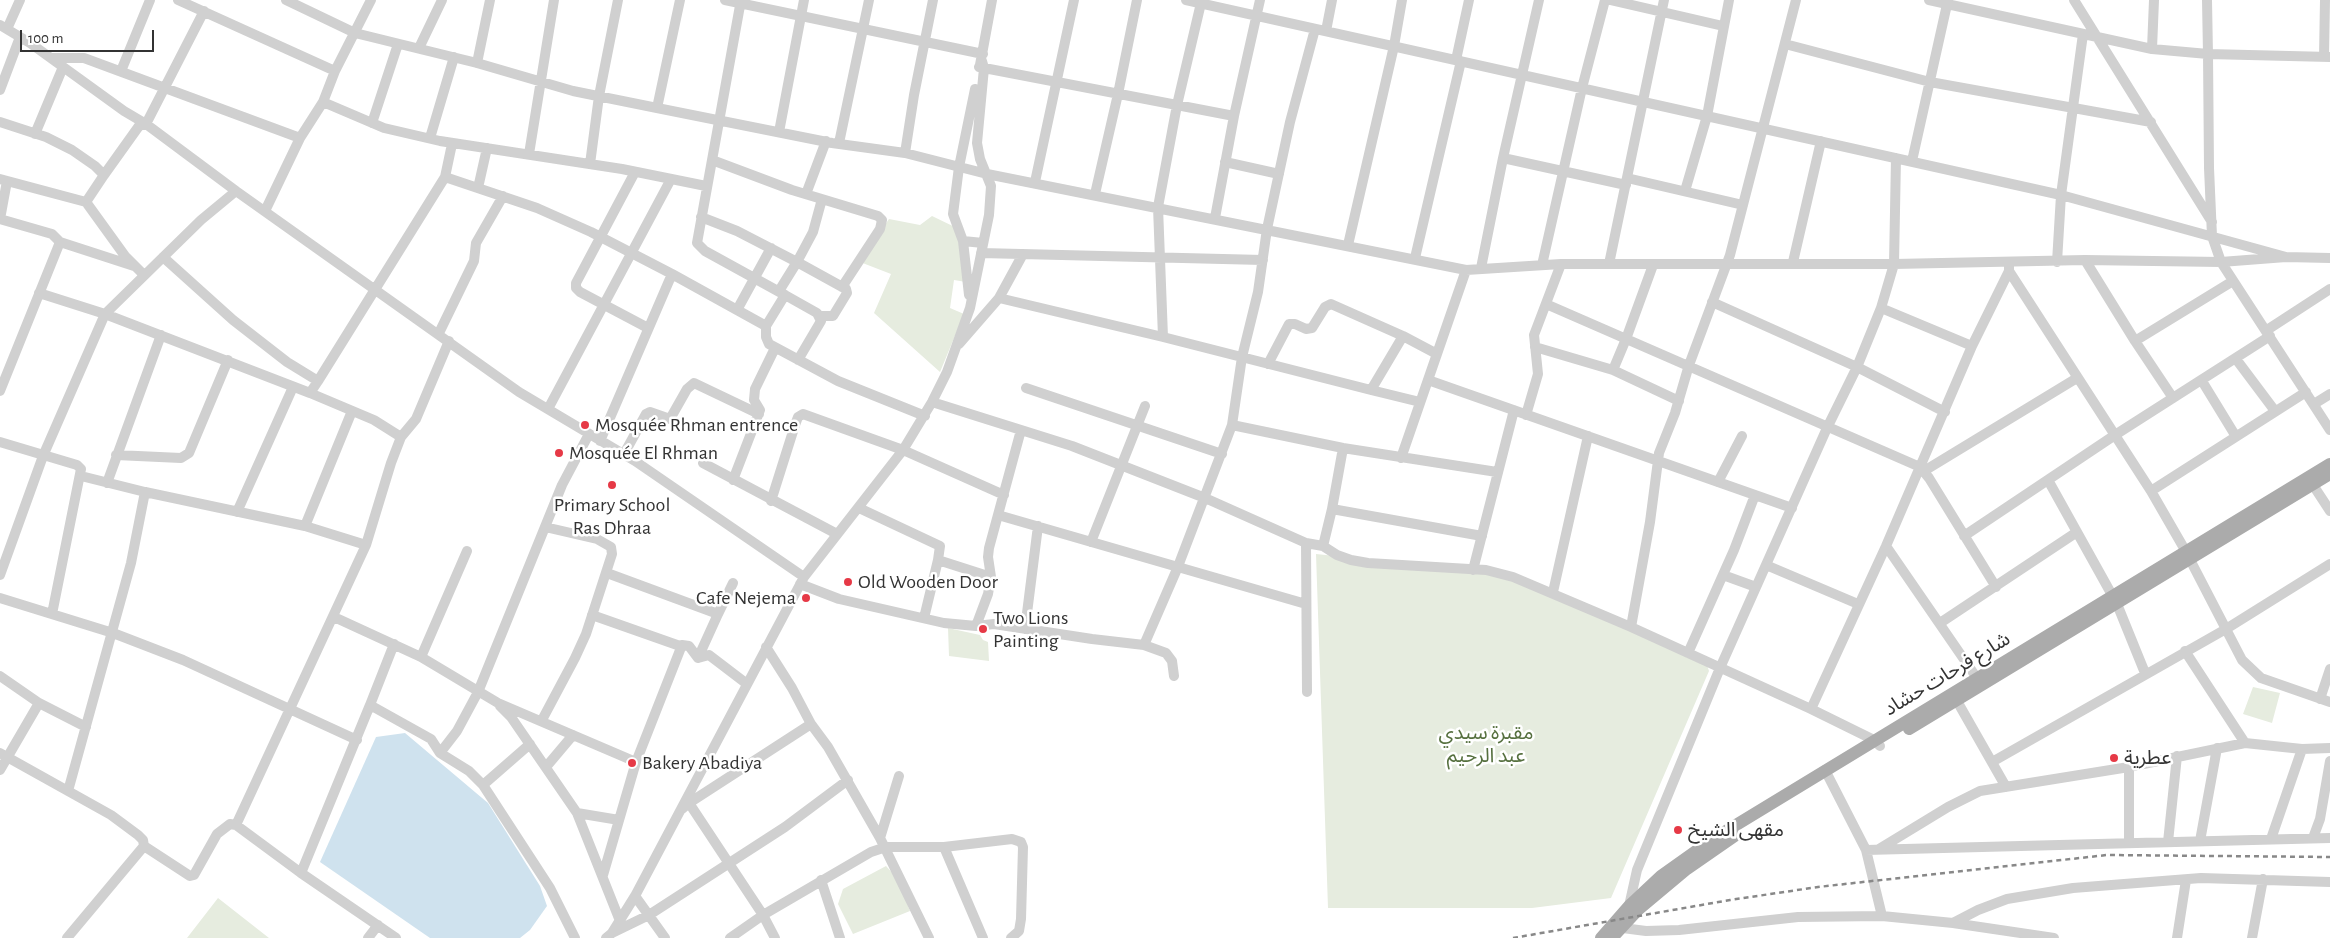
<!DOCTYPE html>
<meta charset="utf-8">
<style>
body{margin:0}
#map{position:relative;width:2330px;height:938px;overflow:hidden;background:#fff;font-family:"Alegreya Sans",sans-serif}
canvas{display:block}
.scale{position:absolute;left:20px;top:30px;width:134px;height:22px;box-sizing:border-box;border:2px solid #333;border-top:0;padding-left:6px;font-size:15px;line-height:18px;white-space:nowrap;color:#333;-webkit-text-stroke:4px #fff;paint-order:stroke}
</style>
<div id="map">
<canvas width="2330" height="938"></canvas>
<div class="scale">100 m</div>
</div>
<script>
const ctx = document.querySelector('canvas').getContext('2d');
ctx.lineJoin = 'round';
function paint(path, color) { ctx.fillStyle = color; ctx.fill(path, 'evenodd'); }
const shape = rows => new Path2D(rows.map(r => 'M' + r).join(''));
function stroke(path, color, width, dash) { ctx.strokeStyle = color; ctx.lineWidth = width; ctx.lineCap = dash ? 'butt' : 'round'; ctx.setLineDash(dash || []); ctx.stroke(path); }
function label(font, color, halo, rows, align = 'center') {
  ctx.font = font + ' "Alegreya Sans","Noto Sans Arabic",sans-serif'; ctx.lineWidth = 5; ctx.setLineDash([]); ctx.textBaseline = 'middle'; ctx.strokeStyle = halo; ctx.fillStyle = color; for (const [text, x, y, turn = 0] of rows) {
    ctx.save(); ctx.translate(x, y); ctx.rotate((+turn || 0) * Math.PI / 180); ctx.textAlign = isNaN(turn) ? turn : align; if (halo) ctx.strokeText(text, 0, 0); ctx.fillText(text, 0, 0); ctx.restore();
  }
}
const green = shape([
 [932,216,961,230,966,282,954,280,950,308,964,314,940,372,874,313,891,274,860,262,889,219,920,225],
 [1316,554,1501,573,1706,662,1709,671,1611,898,1532,908,1328,908],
 [948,628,980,635,983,640,988,642,989,661,949,656],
 [2253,687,2280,693,2272,723,2243,714],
 [886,866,897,878,910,911,853,934,838,904,843,889],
 [218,898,269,938,187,938]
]);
const water = shape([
 [405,733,488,803,540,886,547,906,530,930,520,938,430,938,320,862,376,737]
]);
const minor = shape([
 [178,0,335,71,323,102,300,138,265,211],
 [286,0,355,33,477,63,573,91,657,108,680,0],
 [725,0,983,54],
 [741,0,697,243,705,251,785,295,766,326,766,337,769,344,838,381,925,416],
 [1186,0,2061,195,2286,257,2330,258],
 [1610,0,1723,26],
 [1929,0,2152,49,2208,54,2207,0],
 [2074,0,2212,222],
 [1201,3,1177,105,1158,207,1163,337,1371,390,1403,336],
 [0,25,30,43,124,111,146,124,236,191,519,392,635,461,804,577],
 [7,29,20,0],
 [1326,31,1332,0],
 [1785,44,1930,82,2151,122],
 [419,48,442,0],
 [2152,49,2154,0],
 [2324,57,2325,0],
 [2330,57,2208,54,2209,168,2212,236,2221,262,2330,430],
 [52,58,84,58,300,138],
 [1456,60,1469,0],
 [477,63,490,0],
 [980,65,992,0],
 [979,67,1234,116],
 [121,71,150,0],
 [335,71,371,0],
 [0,90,20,37],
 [323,102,384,128,440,141,622,169,706,186],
 [657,108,832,143,905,153,987,174,1466,270,1561,264,1894,264,2085,260,2221,262,2286,257],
 [0,122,46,137,72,150,95,166,104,175,86,202],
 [372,123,398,44],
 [779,132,804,0],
 [35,134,63,67],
 [430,138,454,57],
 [839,143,869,0],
 [905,153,914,95,933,0],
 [529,154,554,0],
 [1503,158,1626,185],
 [712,160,792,190,878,216,882,220,880,229,842,287],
 [1912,161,1948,0],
 [1225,162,1279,174],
 [590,164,599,96,618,0],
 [635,172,576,283,576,288,580,292,648,328],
 [104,175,139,126,146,124,204,11],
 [445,177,537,208,591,232,672,274,600,441],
 [1627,178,1743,205],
 [0,179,86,202,125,256,144,275],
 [1035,182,1074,0],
 [478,188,487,148],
 [1685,191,1707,116,1729,0],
 [806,194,826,141],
 [1095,194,1118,94,1137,0],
 [701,217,737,231,797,262,813,232,822,199],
 [1215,218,1234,116,1260,0],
 [0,219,52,234,60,242,134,266],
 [0,219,7,181],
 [963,241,983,243],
 [1348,245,1394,46,1402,0],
 [981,253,1263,260],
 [163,257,233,320,287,362,318,381,310,393,374,420,401,437,391,463,366,545],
 [1415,258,1461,61],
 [2085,260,2135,341,2173,398],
 [1793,262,1821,141],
 [2057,262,2061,195,2083,34],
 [1609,264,1664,0],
 [1542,265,1582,88,1605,0],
 [1481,268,1503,158,1539,0],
 [2009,271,2151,491,2185,550,2242,660,2261,678,2330,702],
 [672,274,766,326],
 [779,291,797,262,846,289,847,293,833,316,819,316],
 [39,293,105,314,310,393],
 [785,295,817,313,821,321,798,360],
 [969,295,963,241,953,214,959,167,975,89],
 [999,298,1023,254],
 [1712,302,1857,367,1945,412],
 [1546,304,1920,467,1929,478,1996,587],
 [1881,308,1972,346],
 [737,310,771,248],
 [2267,330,2330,289],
 [439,333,474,261,476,243,503,196],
 [2135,341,2233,281],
 [959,344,999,298,1163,337],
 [1535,347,1613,370,1679,401],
 [2236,359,2275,411],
 [1268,364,1289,324,1295,324,1306,329,1312,328,1325,307,1331,304,1403,336,1437,354],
 [1613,370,1626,339,1653,265],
 [1428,380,1792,508],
 [318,381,445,177,452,144],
 [2202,381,2235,435],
 [1026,388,1222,454],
 [1371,390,1420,402],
 [0,391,60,242],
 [932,402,1072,446,1205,498,1306,543,1323,546,1337,555,1351,560,1368,563,1486,570,1513,577,1631,627,1811,709,1874,740,1880,746],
 [2314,404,2330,394],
 [548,409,671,179],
 [1526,415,1538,374,1534,335,1561,264],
 [1232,425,1343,448,1497,472],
 [401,437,416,419,449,341],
 [0,442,77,465,81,469,52,614],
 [624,454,646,414,650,412,670,419,687,389,694,383,759,414],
 [116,455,181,458,189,453,228,360],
 [1401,458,1466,270],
 [703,463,837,534],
 [1924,471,2077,378],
 [81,476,145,492,305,526,366,545,236,825],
 [733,480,760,410,754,400,755,389,775,348],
 [2048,480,2117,604,2145,673],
 [1718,482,1742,436],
 [107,483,161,335],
 [2313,485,2330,511],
 [2151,491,2306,392],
 [771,501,795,425,798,417,803,414,903,450,1004,495],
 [859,508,940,546,938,560,924,618],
 [1332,509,1482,536],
 [237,512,293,387],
 [998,515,1306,604],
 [305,526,352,411],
 [1964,536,2115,435,2270,336],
 [1091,542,1145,406],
 [1306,543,1307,692],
 [1323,546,1332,509,1343,448],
 [1886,546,1981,684],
 [938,560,991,577],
 [1766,565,1858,604],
 [1473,570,1514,410],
 [607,573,718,614,698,658],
 [0,575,43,456,105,314,201,220,236,191],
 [1723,575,1756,587],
 [800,584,839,599,944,623,976,626,994,624,1092,639,1144,645],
 [1553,592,1588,436],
 [0,598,113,633,183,660,357,740],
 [718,614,733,583],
 [592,615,680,646],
 [334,617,421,657,498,703,636,762,682,645,689,646,698,658,709,655,747,684],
 [1940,623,2077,532],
 [976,626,988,594,991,577,988,557,989,548,1021,430],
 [1631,627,1650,522,1659,453,1675,413,1689,365,1730,255,1796,0],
 [1025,629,1038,526],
 [766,647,792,688,811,724,828,747,880,838,929,938],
 [2185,651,2245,743],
 [1688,653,1734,550,1755,495],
 [421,657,467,551],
 [0,676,39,703,86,727],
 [1174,676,1172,661,1166,653,1144,645,1177,569,1232,425,1242,357,1258,292,1267,229,1290,122,1315,29],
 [1953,694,2006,787],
 [2320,699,2330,669],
 [370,705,394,644],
 [500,706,511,717,577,813,620,921],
 [1811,709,1886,546,1972,346,2009,271,2009,266],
 [542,720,575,658,586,634,612,554,611,547,597,539,545,527],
 [0,753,111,815,138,835,143,840,144,846,190,876,194,875,217,834,230,824,236,825,301,873,396,938],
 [440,753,457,731,478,692,562,485,589,434],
 [1992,762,2226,629,2330,564],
 [546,767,573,735],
 [0,770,39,703],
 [1825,770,1866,850,1882,916],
 [483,785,530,744],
 [68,791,131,563,145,492],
 [689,803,763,915,775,938],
 [682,809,689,803,811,724],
 [577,813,619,820],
 [880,838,899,776],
 [2313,838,2320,819,2330,761],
 [2271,839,2302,749],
 [2200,841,2217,748],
 [2168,842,2177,756],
 [2129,843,2129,767],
 [944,847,983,938],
 [1879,849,1948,807,1980,791,2129,767,2245,743,2302,749,2330,748],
 [1866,850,2330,838],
 [301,873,370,705,431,739,440,753,469,771,483,785,550,888,575,938],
 [603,875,636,762],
 [821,880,840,938],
 [635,896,665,938],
 [1631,907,1629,906,1637,870,1720,668,1827,428,1857,367,1881,308,1894,264,1896,158],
 [1953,923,1978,910,2007,899,2073,888,2201,878,2330,882],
 [1615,927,1646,931,1679,930,1798,917,1882,916,1953,923,2054,938],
 [614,932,649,915,785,827,848,780],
 [67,938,144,846],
 [368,938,378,925],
 [606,938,612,933,635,896,804,577,903,450,932,402,947,372,970,308,989,215,991,186,980,159,977,143,984,68,982,61],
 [730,938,763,915,871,852,886,847,944,847,1012,839,1021,842,1023,847,1021,919,1019,931,1011,938],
 [2177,938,2186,880],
 [2252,938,2263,879]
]);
const major = shape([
 [1909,729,2330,474],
 [1601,938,1629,906,1661,876,1713,839,2330,464],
 [1612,938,1638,910,1687,869,1736,835]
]);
const rail = shape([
 [1513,938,1730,900,1818,887,2107,855,2330,857]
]);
const markers = [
 [585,425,5,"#e63946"],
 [559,453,5,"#e63946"],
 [612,485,5,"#e63946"],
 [848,582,5,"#e63946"],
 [806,598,5,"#e63946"],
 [983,629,5,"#e63946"],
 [2114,758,5,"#e63946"],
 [632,763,5,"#e63946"],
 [1678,830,5,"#e63946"]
];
const poiNames = [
 ["Mosquée Rhman entrence",595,425],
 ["Mosquée El Rhman",569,453],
 ["Primary School",612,505,"center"],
 ["Ras Dhraa",612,528,"center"],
 ["Old Wooden Door",858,582],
 ["Cafe Nejema",796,598,"right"],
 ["Two Lions",993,618],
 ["Painting",993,641],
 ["عطرية",2124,758],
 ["Bakery Abadiya",642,763],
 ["مقهى الشيخ",1688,830]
];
const streetNames = [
 ["شارع فرحات حشاد",1947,674,-31]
];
const parkNames = [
 ["مقبرة سيدي",1486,733],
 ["عبد الرحيم",1486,756]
];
paint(green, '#e6ecdf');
paint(water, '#cfe2ee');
stroke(minor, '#d0d0d0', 10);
stroke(major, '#ababab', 12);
stroke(rail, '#888', 2.5, [5, 4]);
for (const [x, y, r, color] of markers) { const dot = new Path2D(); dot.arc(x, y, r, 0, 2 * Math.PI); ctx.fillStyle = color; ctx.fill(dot); stroke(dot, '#fff', 2); }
label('20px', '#333', '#fff', poiNames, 'left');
label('20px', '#333', '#fff', streetNames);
label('20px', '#56703f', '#fff', parkNames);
</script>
